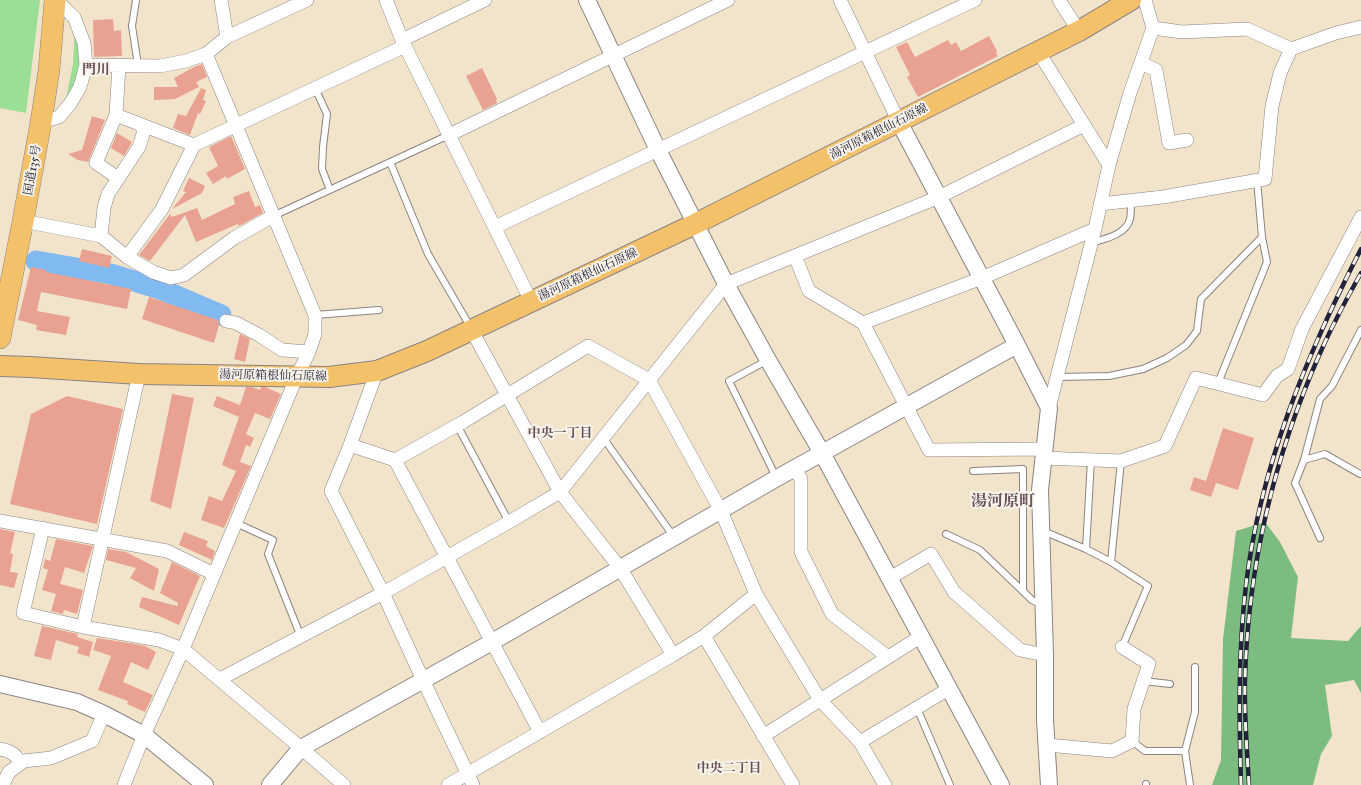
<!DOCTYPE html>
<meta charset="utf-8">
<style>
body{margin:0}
canvas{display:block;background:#f2e4cb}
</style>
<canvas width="1361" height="785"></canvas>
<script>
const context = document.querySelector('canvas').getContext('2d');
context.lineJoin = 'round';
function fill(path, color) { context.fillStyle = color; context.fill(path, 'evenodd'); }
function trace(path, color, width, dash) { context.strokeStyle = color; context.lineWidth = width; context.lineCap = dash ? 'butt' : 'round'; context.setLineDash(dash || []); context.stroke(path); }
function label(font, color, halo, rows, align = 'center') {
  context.font = font + ' "IM FELL Great Primer","Noto Serif JP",serif'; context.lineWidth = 4; context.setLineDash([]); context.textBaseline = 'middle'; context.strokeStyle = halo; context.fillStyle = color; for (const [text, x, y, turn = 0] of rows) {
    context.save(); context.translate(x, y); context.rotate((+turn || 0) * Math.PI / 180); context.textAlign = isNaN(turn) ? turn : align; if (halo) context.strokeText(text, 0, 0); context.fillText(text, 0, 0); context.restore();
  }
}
fill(new Path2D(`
 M 0,0 L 40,0 L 26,113 L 0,108 Z
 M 75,24 L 84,63 L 64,108 L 73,64 Z`), '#9bde96');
fill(new Path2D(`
 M 1265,522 L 1280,542 L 1298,577 L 1291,638 L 1348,641 L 1361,626 L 1361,693 L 1354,680 L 1325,685 L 1332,736 L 1321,754 L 1313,785 L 1212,785 L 1221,760 L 1223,639 L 1236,531 Z`), '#7cbd7f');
trace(new Path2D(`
 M 36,261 L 111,274 L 160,289 L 221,315`), '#81b9f1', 21);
fill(new Path2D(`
 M 113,19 L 114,31 L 121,30 L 122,56 L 94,57 L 93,20 Z
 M 989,36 L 997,51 L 996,53 L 998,56 L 918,97 L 907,77 L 910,75 L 896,47 L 907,42 L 915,57 L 948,40 L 951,45 L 956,42 L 961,51 Z
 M 202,64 L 207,77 L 196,82 L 199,87 L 175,99 L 154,100 L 154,87 L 178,87 L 174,78 L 194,67 Z
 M 482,68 L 497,99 L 496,100 L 497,103 L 483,110 L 466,76 Z
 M 201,88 L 206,90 L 203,100 L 206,101 L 200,114 L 198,113 L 190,135 L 173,128 L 178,114 L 186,116 Z
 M 92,116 L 105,120 L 88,162 L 78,160 L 68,154 L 82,150 Z
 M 117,133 L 132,142 L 124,156 L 111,148 Z
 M 231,136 L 245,169 L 227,179 L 226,176 L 213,184 L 206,173 L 218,166 L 209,147 Z
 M 189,178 L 205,186 L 202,193 L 172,209 L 186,192 L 183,191 Z
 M 249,191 L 255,207 L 260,205 L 263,213 L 241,225 L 239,226 L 238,224 L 196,242 L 185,215 L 150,261 L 139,255 L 170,214 L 172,217 L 197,208 L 202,220 L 235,204 L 233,197 Z
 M 82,249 L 112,256 L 109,268 L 79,261 Z
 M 31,267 L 46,270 L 46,272 L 131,289 L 127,309 L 41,292 L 37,311 L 70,317 L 66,335 L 36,330 L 37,325 L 18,320 Z
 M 149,297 L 218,320 L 219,325 L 214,343 L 142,319 Z
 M 240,334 L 250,339 L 245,362 L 234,359 Z
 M 246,387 L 252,387 L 260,390 L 261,387 L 265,387 L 281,394 L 270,419 L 255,413 L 246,434 L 254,438 L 250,447 L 246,445 L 240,462 L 251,466 L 224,528 L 201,520 L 209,496 L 222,501 L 236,471 L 222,465 L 239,417 L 213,406 L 217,396 L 240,405 Z
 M 172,394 L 194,398 L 171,509 L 150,501 Z
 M 67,396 L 123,409 L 97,524 L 10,504 L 31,414 Z
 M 1223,428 L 1254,438 L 1238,490 L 1216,483 L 1211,497 L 1190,490 L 1194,477 L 1206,481 Z
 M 0,529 L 15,532 L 10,553 L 13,554 L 10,572 L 18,573 L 14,588 L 0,585 Z
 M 184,532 L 208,541 L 206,546 L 215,551 L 212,560 L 179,545 Z
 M 56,539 L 93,546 L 84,573 L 65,567 L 60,584 L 83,590 L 77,614 L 64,610 L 63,614 L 51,611 L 56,594 L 42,590 L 48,570 L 43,568 L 45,559 L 50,561 Z
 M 108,549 L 126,552 L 159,569 L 154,591 L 130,578 L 136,568 L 106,560 Z
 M 172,562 L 200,576 L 179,625 L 139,607 L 142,597 L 177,606 L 178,603 L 160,593 Z
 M 42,626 L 78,634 L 77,637 L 93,642 L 89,657 L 77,653 L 79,647 L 56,640 L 51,660 L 34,656 Z
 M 97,638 L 135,644 L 145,646 L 156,652 L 148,670 L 131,662 L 123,682 L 153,695 L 145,712 L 127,704 L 128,701 L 98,690 L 111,656 L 93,650 Z`), '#e9a292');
const service = new Path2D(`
 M 136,0 L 132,26 L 138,65
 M 315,88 L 327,114 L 323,147 L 322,169 L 330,190
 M 390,162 L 428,254 L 471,328
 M 273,216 L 449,135
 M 1091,243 C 1104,239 1126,235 1130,219 C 1131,214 1131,207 1131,201
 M 315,315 L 379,310
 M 768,360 L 729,381 L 776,477
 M 1057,377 L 1109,376 L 1143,369 L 1167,358 L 1186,345 L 1197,331 L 1201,299 L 1262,237
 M 1218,383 L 1267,262 L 1262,237 L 1257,180
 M 457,425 L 509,522
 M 604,439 L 674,537
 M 1304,460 L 1325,454 L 1360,474 L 1361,474
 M 973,471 L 1023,469 L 1023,591
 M 236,523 L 273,540 L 268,554 L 301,637
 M 1043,531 L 1086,549 L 1111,562 L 1148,586 L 1122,647
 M 946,534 L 980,550 L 1032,600 L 1042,605
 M 1320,538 L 1295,483 L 1304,460 L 1320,399 L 1332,386 L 1361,330
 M 1086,549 L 1091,460
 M 1111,562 L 1121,461
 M 1144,681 L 1170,684
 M 917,708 L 950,785
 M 1132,741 L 1145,751 L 1185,751 L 1195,712 L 1195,667
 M 1185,751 L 1190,785
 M 1146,784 L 1146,785`);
const minor = new Path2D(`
 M 386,0 L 402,40 L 531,301
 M 840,0 L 899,122
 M 1059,0 L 1079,31
 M 1153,28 L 1182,32 L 1247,29 L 1291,49
 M 227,37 L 307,0
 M 402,40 L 485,0
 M 1038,51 L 1109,165
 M 1141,63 L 1156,70 L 1169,143 L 1187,140
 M 86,65 L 160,66 L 186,61 L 206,54 L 227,37 L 221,0
 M 116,115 L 194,145 L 405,46
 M 41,122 L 59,117 L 70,104 L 80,87 L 86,65 L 84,43 L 74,17 L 56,0
 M 449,135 L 728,0
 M 118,178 L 96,163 L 116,115 L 119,65
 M 1100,204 L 1163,197 L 1265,179 L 1272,106 L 1280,73 L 1291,49 L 1336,33 L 1361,27
 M 23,221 L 101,236 L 127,257 L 153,272 L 171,278 L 184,275 L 234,238 L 273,216
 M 495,227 L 975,0
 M 101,236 L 104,208 L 108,194 L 139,147 L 143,134 L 143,127
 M 795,256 L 809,291 L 863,323 L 929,450 L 1044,449
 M 127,257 L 162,209 L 194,145
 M 226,321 L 236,323 L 259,335 L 282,350 L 309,352
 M 863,323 L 982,278 L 1095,229
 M 471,329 L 560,492 L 620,568 L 673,655
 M 377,371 L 350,445 L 331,491 L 383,593 L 423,680 L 473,785
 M 1049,408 L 1095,229 L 1109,165 L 1130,93 L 1153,28 L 1145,0
 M 350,445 L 395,460 L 463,422 L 588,346 L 649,380 L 721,511 L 756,594 L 820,700 L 860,742 L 885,785
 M 1043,458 L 1121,461 L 1165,446 L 1196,378 L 1263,395 L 1277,376 L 1288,369 L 1302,329 L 1361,217
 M 395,460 L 540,732
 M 794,468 L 801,479 L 801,552 L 832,614 L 888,657
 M 0,521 L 167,551 L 214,574
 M 43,528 L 23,613 L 83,627 L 159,640 L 183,649 L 301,748 L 344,785
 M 890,578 L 931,554 L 954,592 L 1020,650 L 1045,655
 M 83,627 L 139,374
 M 704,636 L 756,594
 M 220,679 L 383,593 L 509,522 L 560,492 L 726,284 L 939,197 L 1084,125
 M 763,736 L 920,637
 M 860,742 L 950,688
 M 1047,745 L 1112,751 L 1132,741 L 1134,709 L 1149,664 L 1122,647
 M 0,749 C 11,751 15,754 21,763
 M 4,785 L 4,782 L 9,772 L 24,761 L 51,758 L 92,741 L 104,714
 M 124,785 L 144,735 L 183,649 L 297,376 L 309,352 L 315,334 L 315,315 L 206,54
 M 448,785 L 673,655 L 704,636 L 793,785`);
const tertiary = new Path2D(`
 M 587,0 L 658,150 L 726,284 L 768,360 L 822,453 L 1001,785
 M 899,122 L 1017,345 L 1049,408 L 1040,490 L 1045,655 L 1045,720 L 1049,785
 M 0,684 L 77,702 L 104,714 L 144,735 L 205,785
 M 270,785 L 301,748 L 492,642 L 777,478 L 1017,345`);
const primary = new Path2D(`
 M 0,366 L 30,367 L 139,374 L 329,377 L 377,371 L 427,351 L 695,224 L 1079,31 L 1131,0`);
const trunk = new Path2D(`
 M 0,338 L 23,221 L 41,122 L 49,70 L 55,0`);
trace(service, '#8a8383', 8);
trace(minor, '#8a8383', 14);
trace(tertiary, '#8a8383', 18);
trace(primary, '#8a8383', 22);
trace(trunk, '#8a8383', 22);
trace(service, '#fff', 6);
trace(minor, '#fff', 13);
trace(tertiary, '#fff', 16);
trace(primary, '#f4c16b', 20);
trace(trunk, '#f4c16b', 21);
const rail = new Path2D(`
 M 1241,785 C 1239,718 1238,652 1246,585 C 1260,467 1307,354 1361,249
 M 1249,785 C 1247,750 1244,714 1245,679 C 1248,566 1275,454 1321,351 C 1333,324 1347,298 1361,273`);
trace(rail, '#22223b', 4.5);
trace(rail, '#f7f3e8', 3, [9]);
label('12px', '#22223b', '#f7f3e8', [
 ["湯河原箱根仙石原線",879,132,-27],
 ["国道135号",33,170,-80],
 ["湯河原箱根仙石原線",588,275,-25],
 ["湯河原箱根仙石原線",273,376,1]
]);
label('bold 13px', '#684f59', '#f7f3e8', [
 ["中央一丁目",560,434],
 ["中央二丁目",729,769]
]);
label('bold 14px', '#684f59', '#f7f3e8', [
 ["門川",96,71]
]);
label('bold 16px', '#684f59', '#f7f3e8', [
 ["湯河原町",1003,502]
]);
</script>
